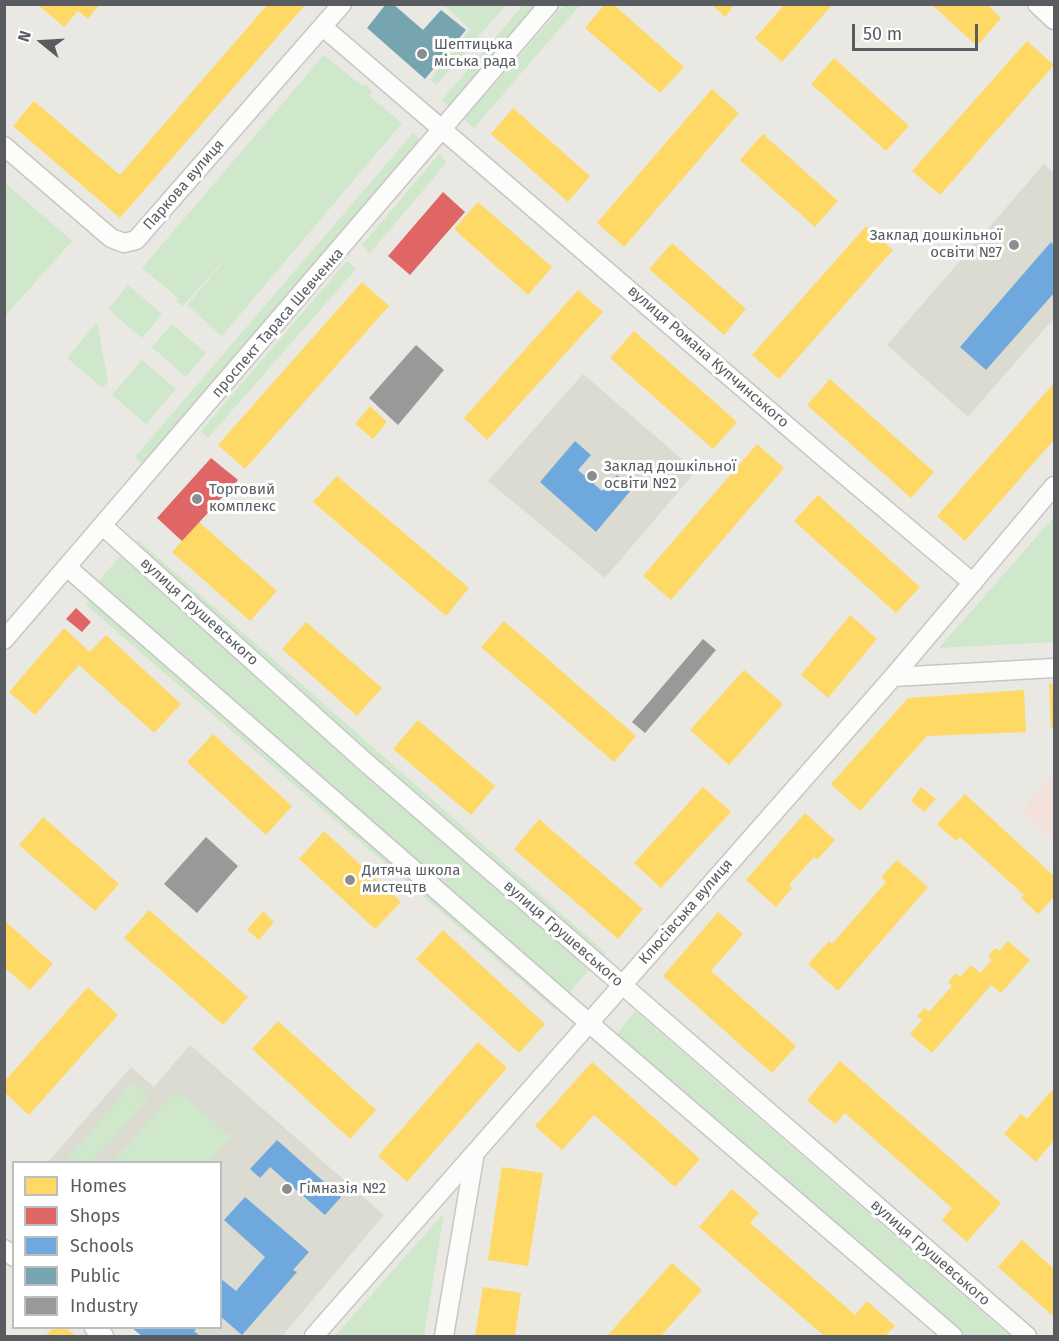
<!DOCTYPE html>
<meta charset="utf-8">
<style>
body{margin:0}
#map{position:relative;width:1059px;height:1341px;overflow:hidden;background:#eae8e2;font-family:"Fira Sans",sans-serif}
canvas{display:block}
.frame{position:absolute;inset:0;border:6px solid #585c61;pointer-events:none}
.legend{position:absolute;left:12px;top:1161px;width:210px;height:168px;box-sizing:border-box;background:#fff;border:2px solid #bcbec0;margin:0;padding:8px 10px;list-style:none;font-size:18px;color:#585c61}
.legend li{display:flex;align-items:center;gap:12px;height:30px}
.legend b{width:30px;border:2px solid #bcbec0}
.north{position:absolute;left:12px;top:12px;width:60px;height:60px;-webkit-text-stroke:4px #fff;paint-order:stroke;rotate:288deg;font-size:16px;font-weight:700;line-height:24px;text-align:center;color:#585c61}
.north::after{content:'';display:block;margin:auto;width:21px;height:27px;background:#585c61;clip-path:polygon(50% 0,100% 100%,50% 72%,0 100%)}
.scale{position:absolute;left:852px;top:24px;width:126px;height:27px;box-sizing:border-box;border:3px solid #585c61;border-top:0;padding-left:8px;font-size:18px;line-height:21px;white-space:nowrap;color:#585c61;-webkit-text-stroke:4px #fff;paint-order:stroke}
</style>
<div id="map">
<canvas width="1059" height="1341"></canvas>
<div class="frame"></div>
<ul class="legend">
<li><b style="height:16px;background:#ffd966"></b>Homes</li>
<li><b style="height:16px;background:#e06666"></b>Shops</li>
<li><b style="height:16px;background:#6fa8dc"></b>Schools</li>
<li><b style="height:16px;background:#76a5af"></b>Public</li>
<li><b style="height:16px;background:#999"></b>Industry</li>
</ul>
<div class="north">N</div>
<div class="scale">50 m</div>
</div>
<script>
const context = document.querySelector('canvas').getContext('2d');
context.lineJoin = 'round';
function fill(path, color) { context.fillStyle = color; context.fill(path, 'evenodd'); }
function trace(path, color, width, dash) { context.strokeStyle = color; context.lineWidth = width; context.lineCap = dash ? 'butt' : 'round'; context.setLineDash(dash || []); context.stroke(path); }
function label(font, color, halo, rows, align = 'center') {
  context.font = font + ' "Fira Sans",sans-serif'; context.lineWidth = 6; context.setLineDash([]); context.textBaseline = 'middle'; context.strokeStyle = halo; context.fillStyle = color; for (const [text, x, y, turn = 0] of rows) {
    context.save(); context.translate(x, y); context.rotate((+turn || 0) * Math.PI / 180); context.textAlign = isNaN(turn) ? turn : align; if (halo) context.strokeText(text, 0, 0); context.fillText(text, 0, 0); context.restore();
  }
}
fill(new Path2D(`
 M 1044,164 L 1054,173 L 1054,318 L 968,417 L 887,345 Z
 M 583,374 L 696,471 L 605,578 L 488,481 Z
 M 190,1045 L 384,1215 L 282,1336 L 142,1336 L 132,1328 L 220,1328 L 220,1162 L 48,1162 L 131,1067 L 154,1087 Z`), '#dcdbd2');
fill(new Path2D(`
 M 1054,773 L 1054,840 L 1021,812 Z`), '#f4e1dc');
fill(new Path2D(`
 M 444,5 L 506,5 L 436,85 L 430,80 L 470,29 Z
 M 523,5 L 539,5 L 452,109 L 442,100 Z
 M 564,5 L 580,5 L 474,128 L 464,119 Z
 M 324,55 L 362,86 L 365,84 L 372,92 L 369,96 L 402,123 L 222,336 L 187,305 L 240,242 L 183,306 L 176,301 L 178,298 L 142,268 Z
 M 413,133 L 422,141 L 144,466 L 135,457 Z
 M 439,154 L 447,162 L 370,253 L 362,245 Z
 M 5,183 L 72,241 L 5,316 L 4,316 Z
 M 347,261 L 356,269 L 208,438 L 201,431 Z
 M 128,285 L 162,314 L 142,338 L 108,309 Z
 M 97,322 L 108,382 L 103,388 L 67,358 Z
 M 172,324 L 206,353 L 186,377 L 152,347 Z
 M 142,360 L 176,389 L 146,424 L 112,395 Z
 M 1054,517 L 1054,642 L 939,648 Z
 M 138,540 L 606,953 L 598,960 L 130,546 Z
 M 120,556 L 590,969 L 568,994 L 98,582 Z
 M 93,595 L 562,1004 L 555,1010 L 86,605 Z
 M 635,1011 L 1010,1336 L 965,1336 L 617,1034 Z
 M 132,1083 L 149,1097 L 92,1162 L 65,1162 Z
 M 176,1091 L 232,1137 L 208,1162 L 112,1162 Z
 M 444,1213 L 424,1336 L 335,1336 Z`), '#cfe7cb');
fill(new Path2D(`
 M 37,4 L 100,4 L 88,19 L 78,11 L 64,27 Z
 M 268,4 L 306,4 L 120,218 L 13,126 L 34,101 L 120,175 Z
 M 605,4 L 613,4 L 684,67 L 660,93 L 585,28 Z
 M 711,4 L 735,4 L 725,17 Z
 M 785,4 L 833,4 L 782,62 L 755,38 Z
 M 931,4 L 987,4 L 1001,18 L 977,46 Z
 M 1027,41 L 1054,65 L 940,195 L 912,171 Z
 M 834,58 L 909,126 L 886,151 L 811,84 Z
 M 712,89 L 739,113 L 624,247 L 597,223 Z
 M 513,108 L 590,176 L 568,202 L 491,134 Z
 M 763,134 L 838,201 L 815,227 L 740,160 Z
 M 478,202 L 552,267 L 528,295 L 454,229 Z
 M 866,226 L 893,250 L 779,379 L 752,355 Z
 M 672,243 L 746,309 L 724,335 L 649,269 Z
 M 362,282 L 389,306 L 245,469 L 218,445 Z
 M 578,290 L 603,312 L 487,440 L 464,418 Z
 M 634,331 L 737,422 L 713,449 L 610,358 Z
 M 830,379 L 934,472 L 911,498 L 807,405 Z
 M 1054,383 L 1054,440 L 965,541 L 937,516 Z
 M 370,406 L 387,422 L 373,439 L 355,424 Z
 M 757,444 L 784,468 L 671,600 L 643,576 Z
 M 337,476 L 469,588 L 446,616 L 313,502 Z
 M 818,495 L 920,587 L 896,613 L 794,521 Z
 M 199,522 L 277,591 L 250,621 L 172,552 Z
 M 850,615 L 877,639 L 828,698 L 801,675 Z
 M 504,621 L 636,736 L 614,762 L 481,647 Z
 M 306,622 L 382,688 L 357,716 L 282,649 Z
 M 64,628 L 90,652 L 106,635 L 181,704 L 154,733 L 79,665 L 35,715 L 9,692 Z
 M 744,670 L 783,704 L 729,765 L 690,730 Z
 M 1049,684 L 1054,684 L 1054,728 L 1051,728 Z
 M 1024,690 L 1026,732 L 927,736 L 860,811 L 831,784 L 908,698 Z
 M 418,720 L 495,786 L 471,815 L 393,749 Z
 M 213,734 L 292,806 L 266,835 L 187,762 Z
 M 703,787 L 731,812 L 661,888 L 634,863 Z
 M 921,787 L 936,799 L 924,812 L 911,801 Z
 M 965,794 L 1054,876 L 1054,897 L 1038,914 L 1021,898 L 1024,895 L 960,837 L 956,841 L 937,824 Z
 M 805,813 L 835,840 L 817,860 L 814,857 L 789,885 L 792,888 L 776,907 L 746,880 Z
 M 43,817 L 119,884 L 95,911 L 19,845 Z
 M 539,819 L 643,909 L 618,939 L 514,849 Z
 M 324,831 L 401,902 L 375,929 L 299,859 Z
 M 897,860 L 928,887 L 838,991 L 808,964 L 829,941 L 832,944 L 886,882 L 881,877 Z
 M 149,910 L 248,997 L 223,1025 L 124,938 Z
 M 263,911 L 274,922 L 259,940 L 247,930 Z
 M 718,912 L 743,934 L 711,971 L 796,1046 L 772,1073 L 663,976 Z
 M 4,920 L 53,964 L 30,990 L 4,967 Z
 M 443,930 L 545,1024 L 519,1053 L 416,959 Z
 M 1008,941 L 1030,960 L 1001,993 L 991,985 L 932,1053 L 910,1034 L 922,1020 L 917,1016 L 925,1008 L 929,1012 L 952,986 L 948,982 L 956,973 L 960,977 L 971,965 L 980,973 L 992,960 L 988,956 L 995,948 L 999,951 Z
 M 88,987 L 118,1015 L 29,1115 L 4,1092 L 4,1082 Z
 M 278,1021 L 376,1110 L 350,1139 L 252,1049 Z
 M 478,1042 L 507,1068 L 407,1182 L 378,1156 Z
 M 840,1061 L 1001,1203 L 967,1242 L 942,1220 L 952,1208 L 845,1113 L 835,1124 L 807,1100 Z
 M 592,1062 L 700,1159 L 675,1187 L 594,1115 L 562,1150 L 535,1126 Z
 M 1054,1088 L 1054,1140 L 1036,1162 L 1004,1134 L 1021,1114 L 1027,1119 Z
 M 502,1167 L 543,1173 L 528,1266 L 488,1260 Z
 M 732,1189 L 759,1213 L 750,1223 L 855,1315 L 867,1301 L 895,1326 L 885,1336 L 824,1336 L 699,1227 Z
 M 1022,1240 L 1054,1269 L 1054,1317 L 998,1267 Z
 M 672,1263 L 702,1290 L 661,1336 L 607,1336 Z
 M 483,1287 L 521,1293 L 515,1336 L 475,1336 Z
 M 53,1328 L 66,1328 L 76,1336 L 45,1336 Z`), '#ffd966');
fill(new Path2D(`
 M 443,192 L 465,212 L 410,275 L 388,256 Z
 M 211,458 L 238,480 L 182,541 L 157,518 Z
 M 76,608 L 91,622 L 82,632 L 66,619 Z`), '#e06666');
fill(new Path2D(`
 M 1051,242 L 1054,246 L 1054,293 L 986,370 L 960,347 Z
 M 575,441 L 591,455 L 578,470 L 602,491 L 617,475 L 632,489 L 596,532 L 540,482 Z
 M 277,1140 L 341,1197 L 325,1215 L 270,1167 L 260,1178 L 250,1169 Z
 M 245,1197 L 309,1252 L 293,1270 L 297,1272 L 242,1335 L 220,1316 L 220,1278 L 236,1291 L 265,1257 L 224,1220 Z
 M 132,1328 L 197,1328 L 194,1331 L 200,1336 L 142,1336 Z`), '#6fa8dc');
fill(new Path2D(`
 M 386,4 L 393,4 L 423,30 L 441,10 L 466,30 L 425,79 L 367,28 Z`), '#76a5af');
fill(new Path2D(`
 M 416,345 L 444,370 L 398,425 L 369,398 Z
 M 703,639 L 716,650 L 645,733 L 632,722 Z
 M 206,837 L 238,866 L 197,913 L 164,884 Z`), '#999');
const minor = new Path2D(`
 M 1037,4 L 1054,20
 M 323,27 L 822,456 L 973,583
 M 4,146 L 111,238 L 124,243 L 136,240 L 342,4
 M 104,527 L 363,760 L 1027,1336
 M 68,568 L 589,1023 L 953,1336
 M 4,640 L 549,4
 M 893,677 L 1054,668
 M 4,1249 L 14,1257
 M 94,1328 L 104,1336
 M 314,1336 L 893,677 L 1054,486
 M 444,1336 L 474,1158`);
trace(minor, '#c6c6c4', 21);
trace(minor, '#fcfcfb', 18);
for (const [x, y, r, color] of [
 [422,54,6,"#8b8d8e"],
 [1014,245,6,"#8b8d8e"],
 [592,476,6,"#8b8d8e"],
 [197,499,6,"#8b8d8e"],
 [350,880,6,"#8b8d8e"],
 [287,1189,6,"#8b8d8e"]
]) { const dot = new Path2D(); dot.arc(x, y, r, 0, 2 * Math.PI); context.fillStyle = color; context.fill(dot); trace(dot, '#fff', 2); }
label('15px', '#585c61', '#fff', [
 ["Шептицька",434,45],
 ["міська рада",434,62],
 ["Заклад дошкільної",1002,236,"right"],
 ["освіти №7",1002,253,"right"],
 ["Заклад дошкільної",604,467],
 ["освіти №2",604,484],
 ["Торговий",209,490],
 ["комплекс",209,507],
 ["Дитяча школа",362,871],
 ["мистецтв",362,888],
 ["Гімназія №2",299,1189]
], 'left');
label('15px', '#585c61', '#fff', [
 ["Паркова вулиця",184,185,-49],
 ["проспект Тараса Шевченка",278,323,-49],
 ["вулиця Романа Купчинського",708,357,41],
 ["вулиця Грушевського",199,612,42],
 ["Клюсівська вулиця",686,912,-49],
 ["вулиця Грушевського",563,934,41],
 ["вулиця Грушевського",930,1253,41]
]);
</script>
